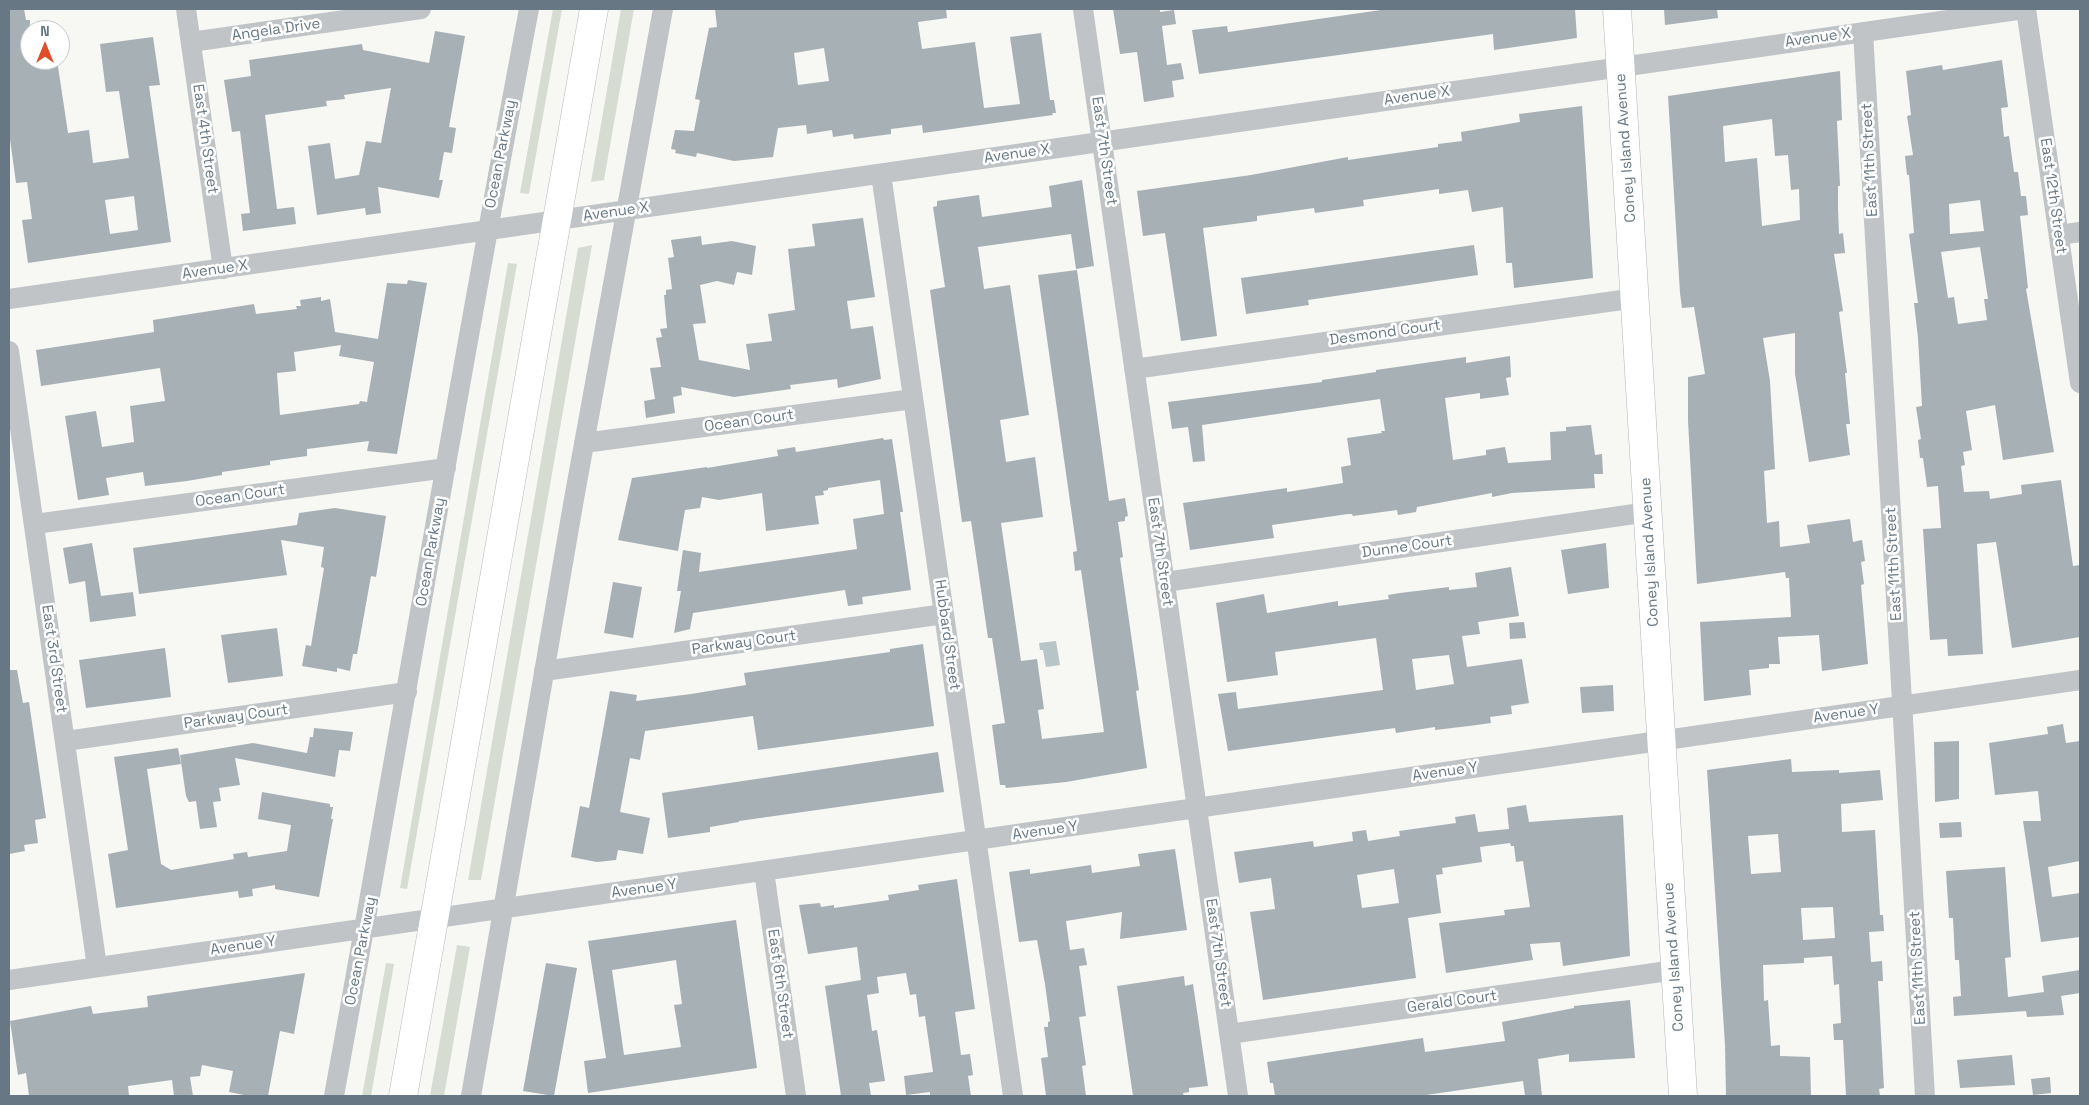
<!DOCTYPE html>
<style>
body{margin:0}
#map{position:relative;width:2089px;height:1105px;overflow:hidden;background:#f7f7f4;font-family:"Space Grotesk",sans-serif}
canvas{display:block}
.frame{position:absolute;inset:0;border:10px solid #677884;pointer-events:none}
.north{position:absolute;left:20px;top:20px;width:50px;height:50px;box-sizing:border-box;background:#fff;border:1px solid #c2c9ce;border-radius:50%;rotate:0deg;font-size:14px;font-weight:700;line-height:20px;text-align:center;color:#677884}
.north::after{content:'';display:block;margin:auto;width:18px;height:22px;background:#df4e2c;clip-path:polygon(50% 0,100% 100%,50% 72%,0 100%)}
</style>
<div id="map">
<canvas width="2089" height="1105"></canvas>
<div class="frame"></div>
<div class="north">N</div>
</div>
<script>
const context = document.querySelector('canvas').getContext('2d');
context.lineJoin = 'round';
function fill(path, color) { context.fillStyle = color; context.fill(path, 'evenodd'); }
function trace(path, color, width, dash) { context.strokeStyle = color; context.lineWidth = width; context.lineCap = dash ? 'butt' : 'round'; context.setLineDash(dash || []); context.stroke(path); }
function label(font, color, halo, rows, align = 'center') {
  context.font = font + ' "Space Grotesk",sans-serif'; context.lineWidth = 5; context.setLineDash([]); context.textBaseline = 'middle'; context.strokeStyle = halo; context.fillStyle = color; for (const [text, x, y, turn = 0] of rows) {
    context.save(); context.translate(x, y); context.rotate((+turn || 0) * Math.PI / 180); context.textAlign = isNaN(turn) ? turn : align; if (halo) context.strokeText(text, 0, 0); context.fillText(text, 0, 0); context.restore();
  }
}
fill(new Path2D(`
 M 553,9 L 562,9 L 529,194 L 520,193 Z
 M 621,9 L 634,9 L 604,180 L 591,182 Z
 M 592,245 L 481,880 L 468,880 L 578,248 Z
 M 508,263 L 517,264 L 407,889 L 400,888 Z
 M 457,945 L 470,947 L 444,1096 L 430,1096 Z
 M 386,963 L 394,964 L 371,1096 L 362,1096 Z`), '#d7dcd3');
fill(new Path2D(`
 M 1056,641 L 1060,665 L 1046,667 L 1043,650 L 1040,650 L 1039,643 Z`), '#b7c4c8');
fill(new Path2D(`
 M 9,9 L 24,9 L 26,20 L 30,20 L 30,60 L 57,60 L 68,133 L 89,130 L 93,163 L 129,158 L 119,91 L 106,92 L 100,44 L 153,37 L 160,85 L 149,86 L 171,242 L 28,263 L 22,220 L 32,219 L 27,182 L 16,183 L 9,132 ZM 134,196 L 138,230 L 110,234 L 105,200 Z
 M 715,9 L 946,9 L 947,18 L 918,22 L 922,49 L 975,42 L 984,108 L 1020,104 L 1010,37 L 1041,33 L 1050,100 L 1054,100 L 1056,113 L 1052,113 L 1053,115 L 923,133 L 922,125 L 891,129 L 891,134 L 854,139 L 853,134 L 833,137 L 832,130 L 807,134 L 806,125 L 778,128 L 773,157 L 734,161 L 697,153 L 696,157 L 675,153 L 676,150 L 671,149 L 675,130 L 694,131 L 700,100 L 695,99 L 709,28 L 717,27 ZM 824,48 L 829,81 L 798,85 L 794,53 Z
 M 1113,9 L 1160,9 L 1160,12 L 1174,10 L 1176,24 L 1162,26 L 1167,65 L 1181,63 L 1184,79 L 1172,81 L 1174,97 L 1144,102 L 1137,52 L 1120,54 Z
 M 1388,9 L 1575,9 L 1577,38 L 1494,50 L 1493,34 L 1199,74 L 1192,30 L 1227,26 L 1228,32 Z
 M 1664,9 L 1717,9 L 1718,18 L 1665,25 Z
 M 435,31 L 465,36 L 449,127 L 456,128 L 452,153 L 444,152 L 439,180 L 443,180 L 439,198 L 378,187 L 381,213 L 366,215 L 365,208 L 317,215 L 308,146 L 330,143 L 335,179 L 359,175 L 366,141 L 381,143 L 391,88 L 344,95 L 345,99 L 326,101 L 327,106 L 265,115 L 277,209 L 294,207 L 296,224 L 243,231 L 241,214 L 250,213 L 248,197 L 240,131 L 232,132 L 224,80 L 251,76 L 249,60 L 362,44 L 363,50 L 429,63 Z
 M 2002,60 L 2008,107 L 2001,108 L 2004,137 L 2009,136 L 2014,172 L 2018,172 L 2021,196 L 2026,196 L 2028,215 L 2020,216 L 2028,288 L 2026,289 L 2054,452 L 2003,460 L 1995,405 L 1966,411 L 1972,450 L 1963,452 L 1965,465 L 1961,466 L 1964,492 L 1989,491 L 1990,499 L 2022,494 L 2021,485 L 2061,480 L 2073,566 L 2080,565 L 2080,637 L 2012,648 L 1996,542 L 1977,544 L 1983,654 L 1948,656 L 1947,639 L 1930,640 L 1923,529 L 1941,528 L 1938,486 L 1927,487 L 1923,458 L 1920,458 L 1918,440 L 1921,439 L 1916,407 L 1922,406 L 1918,338 L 1914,303 L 1918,303 L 1909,234 L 1914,233 L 1909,175 L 1907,175 L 1905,156 L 1913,155 L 1907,116 L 1911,115 L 1906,71 L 1942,65 L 1943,70 ZM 1980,200 L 1984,231 L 1950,234 L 1949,204 ZM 1980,247 L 1988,299 L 1984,299 L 1987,320 L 1958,324 L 1954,297 L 1948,298 L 1941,252 Z
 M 1840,71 L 1842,120 L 1837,121 L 1840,186 L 1838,186 L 1838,209 L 1839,234 L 1843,233 L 1845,253 L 1834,254 L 1843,311 L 1839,312 L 1847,373 L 1845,373 L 1850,424 L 1846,424 L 1850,455 L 1809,462 L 1795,374 L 1795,333 L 1763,338 L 1770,381 L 1775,469 L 1764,471 L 1767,523 L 1779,521 L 1780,547 L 1810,543 L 1807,525 L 1850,519 L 1853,542 L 1862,540 L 1865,561 L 1861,562 L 1864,584 L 1861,585 L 1868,664 L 1822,671 L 1819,635 L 1778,637 L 1780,664 L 1769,664 L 1769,668 L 1749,670 L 1751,695 L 1704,701 L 1700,622 L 1791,617 L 1789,578 L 1786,578 L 1785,572 L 1697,584 L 1688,421 L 1688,377 L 1705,374 L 1694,307 L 1682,308 L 1680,293 L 1668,96 ZM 1772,119 L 1775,156 L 1788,155 L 1791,190 L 1799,189 L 1800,220 L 1762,226 L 1757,158 L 1725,162 L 1723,126 Z
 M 1582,106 L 1593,278 L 1514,288 L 1512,263 L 1506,263 L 1503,207 L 1472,212 L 1468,190 L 1439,194 L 1439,189 L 1363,200 L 1364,206 L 1315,213 L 1314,208 L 1257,216 L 1257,221 L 1203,228 L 1217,336 L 1181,341 L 1165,233 L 1143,236 L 1137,191 L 1251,175 L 1348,157 L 1348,160 L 1438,147 L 1438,144 L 1462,141 L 1461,132 L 1520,122 L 1519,114 Z
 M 1082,180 L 1094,266 L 1076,269 L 1071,234 L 978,247 L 984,289 L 1010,285 L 1029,415 L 1000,420 L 1006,462 L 1035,457 L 1043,517 L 1001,523 L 1021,661 L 1037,659 L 1044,709 L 1038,710 L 1042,739 L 1104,732 L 1081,570 L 1075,571 L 1073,552 L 1077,551 L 1038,275 L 1077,270 L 1109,501 L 1125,498 L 1128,516 L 1125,517 L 1125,521 L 1118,522 L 1123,557 L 1120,558 L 1139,690 L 1136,691 L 1147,768 L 1066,782 L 1006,788 L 1005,785 L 1000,785 L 992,725 L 1005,723 L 992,638 L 988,638 L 971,521 L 962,522 L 930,290 L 945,287 L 933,207 L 937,206 L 937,201 L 979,195 L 982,217 L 1052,207 L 1049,186 Z
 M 863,218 L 875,297 L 847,301 L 851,329 L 873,326 L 881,379 L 838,388 L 837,379 L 790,385 L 791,389 L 734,397 L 681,387 L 682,395 L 673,397 L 675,413 L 646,418 L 644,401 L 655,399 L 650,368 L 661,367 L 656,338 L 662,337 L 660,329 L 667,328 L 664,295 L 666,295 L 666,290 L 672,289 L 668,258 L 674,257 L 671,240 L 701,236 L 702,245 L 732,241 L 756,246 L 752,275 L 737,272 L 734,285 L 717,281 L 700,285 L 706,323 L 693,324 L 699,360 L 750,370 L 746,344 L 772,341 L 768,314 L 795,310 L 788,249 L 815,246 L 812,224 Z
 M 1474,245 L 1478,275 L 1308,300 L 1309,305 L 1246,314 L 1241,278 Z
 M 408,280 L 427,283 L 397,454 L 367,451 L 369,441 L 307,449 L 307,456 L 270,461 L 270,465 L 222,472 L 222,475 L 187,481 L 145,486 L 143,472 L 106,478 L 109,495 L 78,500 L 65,416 L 96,411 L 102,447 L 134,442 L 130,406 L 165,401 L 160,368 L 41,386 L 36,350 L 154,332 L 153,320 L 254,304 L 256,314 L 297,309 L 296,306 L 301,306 L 300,300 L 321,297 L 321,301 L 330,299 L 335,332 L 378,339 L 387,283 L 407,284 ZM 341,345 L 339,356 L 374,362 L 367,402 L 360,401 L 359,404 L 280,415 L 277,373 L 296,371 L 294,352 Z
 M 1510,356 L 1511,377 L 1506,378 L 1509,395 L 1480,399 L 1480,393 L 1445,398 L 1453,460 L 1486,455 L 1486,450 L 1505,447 L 1508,463 L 1551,460 L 1550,432 L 1566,431 L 1566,427 L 1591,425 L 1595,455 L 1602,454 L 1603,474 L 1594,474 L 1595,488 L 1512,493 L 1492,497 L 1492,493 L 1417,507 L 1416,512 L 1398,515 L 1397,510 L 1353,516 L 1352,514 L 1348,514 L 1272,525 L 1274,538 L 1190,550 L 1183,503 L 1287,488 L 1287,492 L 1343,483 L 1341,467 L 1351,465 L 1347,438 L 1382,433 L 1381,431 L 1385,431 L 1380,399 L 1202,425 L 1205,461 L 1193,462 L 1188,427 L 1172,429 L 1168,402 L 1322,382 L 1322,380 L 1376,372 L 1376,370 L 1466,357 L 1466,363 Z
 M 883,438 L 884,440 L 892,439 L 903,512 L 900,512 L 911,590 L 862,597 L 863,604 L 848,606 L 845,590 L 693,613 L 690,629 L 674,633 L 681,591 L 677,591 L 683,550 L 701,553 L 699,572 L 857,549 L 853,519 L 884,514 L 880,480 L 828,488 L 828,490 L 823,491 L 824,495 L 815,496 L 819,524 L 766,531 L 762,493 L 719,500 L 702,497 L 700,508 L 685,510 L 678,551 L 618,540 L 632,478 L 707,467 L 707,468 L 778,456 L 777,450 L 795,447 L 796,452 Z
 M 335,508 L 386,516 L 376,577 L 371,576 L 357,654 L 353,654 L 350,671 L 337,668 L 337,672 L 302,666 L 306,645 L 311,646 L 324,568 L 321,567 L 324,547 L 281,540 L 287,575 L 139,594 L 133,548 L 297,525 L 299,513 Z
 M 92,543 L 101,596 L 133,592 L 136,616 L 90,622 L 85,581 L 69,584 L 63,548 Z
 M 1606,543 L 1609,588 L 1568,594 L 1561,550 Z
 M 1511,567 L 1519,616 L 1478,622 L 1480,634 L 1462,636 L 1467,667 L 1522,659 L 1529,703 L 1511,706 L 1512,714 L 1490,717 L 1491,723 L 1469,726 L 1435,730 L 1435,727 L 1396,733 L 1395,728 L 1228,751 L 1218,694 L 1236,692 L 1238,709 L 1383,690 L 1376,638 L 1275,652 L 1278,675 L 1227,682 L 1216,603 L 1264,594 L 1267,613 L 1338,601 L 1338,606 L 1389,599 L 1388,595 L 1400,593 L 1449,587 L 1449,590 L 1477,587 L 1475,573 ZM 1449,655 L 1454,684 L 1416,690 L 1412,659 Z
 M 613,582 L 642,587 L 633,638 L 604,633 Z
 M 1524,622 L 1526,638 L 1510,639 L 1509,623 Z
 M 277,628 L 283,676 L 228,683 L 221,635 Z
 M 923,644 L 934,726 L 758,750 L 753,716 L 645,731 L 640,760 L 630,758 L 620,812 L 650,818 L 643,854 L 618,850 L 616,860 L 597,862 L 571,857 L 580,806 L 589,808 L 610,691 L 637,695 L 636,701 L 691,694 L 746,685 L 744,673 L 890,652 L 890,649 Z
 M 165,648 L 171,697 L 86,708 L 79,660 Z
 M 9,670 L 17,670 L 23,703 L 29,702 L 46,818 L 35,820 L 38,843 L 24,845 L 25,851 L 9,854 Z
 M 1613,685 L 1614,711 L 1582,713 L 1580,687 Z
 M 2063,724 L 2066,743 L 2080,741 L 2080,861 L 2048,867 L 2052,897 L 2080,893 L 2080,937 L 2041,942 L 2023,821 L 2041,821 L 2038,791 L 1995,795 L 1989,743 L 2048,734 L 2047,727 Z
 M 314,728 L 353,732 L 350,751 L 339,750 L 335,777 L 235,758 L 240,785 L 219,788 L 221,801 L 213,802 L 217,827 L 200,829 L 196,801 L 189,802 L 186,796 L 180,755 L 253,743 L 307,753 L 310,737 L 313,737 Z
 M 1959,741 L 1959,799 L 1935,802 L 1934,742 Z
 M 178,748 L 181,764 L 147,769 L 161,864 L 171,870 L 234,859 L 233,854 L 247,852 L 248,857 L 287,851 L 291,825 L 258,819 L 262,792 L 330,804 L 330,807 L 333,807 L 331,819 L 333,819 L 319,897 L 275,889 L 275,885 L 252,889 L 253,896 L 239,898 L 238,891 L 116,908 L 108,854 L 128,850 L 114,757 Z
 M 938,752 L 944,792 L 739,821 L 739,822 L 710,827 L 710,832 L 668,838 L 662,793 Z
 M 1791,759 L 1792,772 L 1839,770 L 1839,773 L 1880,770 L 1883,800 L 1841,804 L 1842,832 L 1875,830 L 1880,915 L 1883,915 L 1884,931 L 1869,932 L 1871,962 L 1882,961 L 1883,981 L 1878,981 L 1884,1088 L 1879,1089 L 1880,1096 L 1846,1096 L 1843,1040 L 1834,1040 L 1833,1024 L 1841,1023 L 1839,984 L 1834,985 L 1832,956 L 1804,958 L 1804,963 L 1763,965 L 1764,1001 L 1768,1000 L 1771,1046 L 1780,1045 L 1780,1056 L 1810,1057 L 1811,1096 L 1726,1096 L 1725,1045 L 1707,770 ZM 1778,834 L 1781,872 L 1751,874 L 1748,836 ZM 1833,907 L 1835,938 L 1803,940 L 1801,908 Z
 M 1526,805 L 1529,822 L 1623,815 L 1630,956 L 1563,966 L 1560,942 L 1530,944 L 1533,960 L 1446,973 L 1439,923 L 1505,915 L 1504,910 L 1530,907 L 1523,861 L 1516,862 L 1514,846 L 1511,846 L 1510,843 L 1480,847 L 1482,862 L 1442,868 L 1443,874 L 1436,875 L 1441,913 L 1408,918 L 1416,978 L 1263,1000 L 1250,912 L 1275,909 L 1271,878 L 1239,883 L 1234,852 L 1313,841 L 1314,847 L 1353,841 L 1352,832 L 1366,830 L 1368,841 L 1400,836 L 1399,831 L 1456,823 L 1455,817 L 1475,814 L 1478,832 L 1509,829 L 1507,808 ZM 1394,869 L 1399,903 L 1362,908 L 1357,875 Z
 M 1961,822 L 1962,837 L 1940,838 L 1939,823 Z
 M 1175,849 L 1187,930 L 1120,939 L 1122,912 L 1066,921 L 1070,950 L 1084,948 L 1087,965 L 1079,966 L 1086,1016 L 1079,1017 L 1086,1065 L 1082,1066 L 1086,1096 L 1046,1096 L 1041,1058 L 1048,1057 L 1044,1027 L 1048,1027 L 1048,1022 L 1050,1021 L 1045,984 L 1037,940 L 1019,942 L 1009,872 L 1030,869 L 1030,874 L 1091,865 L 1092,873 L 1140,866 L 1138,854 Z
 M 2005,867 L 2011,957 L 2005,958 L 2008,997 L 2044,992 L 2042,976 L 2080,970 L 2080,993 L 2061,996 L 2064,1015 L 2027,1017 L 2026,1011 L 1954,1016 L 1953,997 L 1961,996 L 1959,960 L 1955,960 L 1953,918 L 1949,918 L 1946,871 Z
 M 957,879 L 975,1009 L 955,1012 L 961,1055 L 970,1054 L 973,1075 L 968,1076 L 971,1096 L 930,1096 L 930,1092 L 906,1095 L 904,1076 L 933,1072 L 925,1016 L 919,1017 L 916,994 L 910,995 L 906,973 L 877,977 L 879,993 L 867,995 L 872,1031 L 877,1030 L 885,1081 L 869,1083 L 871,1096 L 841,1096 L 825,986 L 861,980 L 857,947 L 808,954 L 799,905 L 820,903 L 821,907 L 834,905 L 834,908 L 889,900 L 888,895 L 919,890 L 918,885 Z
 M 736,920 L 757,1068 L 588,1093 L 584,1061 L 606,1058 L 588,941 ZM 676,960 L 682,1004 L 674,1005 L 681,1047 L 624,1055 L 612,970 Z
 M 546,963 L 577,968 L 554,1096 L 523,1091 Z
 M 305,973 L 294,1034 L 280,1031 L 268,1096 L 249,1096 L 229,1092 L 233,1071 L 202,1065 L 200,1076 L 190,1077 L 193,1096 L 174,1096 L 172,1080 L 128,1086 L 129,1096 L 29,1096 L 26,1073 L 18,1075 L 10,1021 L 91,1006 L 93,1014 L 148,1007 L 147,996 Z
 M 1184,976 L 1185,986 L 1193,984 L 1208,1086 L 1189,1088 L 1189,1092 L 1183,1093 L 1184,1096 L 1133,1096 L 1117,986 Z
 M 1630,1000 L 1635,1058 L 1569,1062 L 1569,1054 L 1538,1059 L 1542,1096 L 1525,1096 L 1523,1081 L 1419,1096 L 1275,1096 L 1273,1083 L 1270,1083 L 1267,1062 L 1423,1038 L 1425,1052 L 1505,1041 L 1502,1022 L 1574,1008 L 1574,1006 Z
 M 2012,1055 L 2015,1085 L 1960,1088 L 1957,1060 Z
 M 2050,1077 L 2051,1093 L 2033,1095 L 2031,1079 Z`), '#a7b0b5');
const secondary = new Path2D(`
 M 1617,9 L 1683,1096`);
const primary = new Path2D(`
 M 403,1096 L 594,9`);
trace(secondary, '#b2b8bc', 29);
trace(primary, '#b3b8bb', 29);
trace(new Path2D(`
 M 186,9 L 223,269
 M 1083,9 L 1238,1096
 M 2026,9 L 2080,383
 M 1863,32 L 1925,1096
 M 191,42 L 421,9
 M 881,174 L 1013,1096
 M 2059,235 L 2080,232
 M 9,299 L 2024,9
 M 9,351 L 97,967
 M 1134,369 L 1636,298
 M 584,443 L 913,399
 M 35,524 L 446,468
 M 1165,582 L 1648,512
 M 544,671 L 944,614
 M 66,741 L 407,692
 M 764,871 L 796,1096
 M 9,980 L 2080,680
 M 1229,1034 L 1675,970
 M 334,1096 C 400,734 460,371 529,9
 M 471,1096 L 574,499 L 663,9`), '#c0c4c7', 20);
trace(secondary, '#fff', 28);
trace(primary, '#fff', 28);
label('15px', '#677884', '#fff', [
 ["Angela Drive",276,30,-8],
 ["Avenue X",1818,38,-8],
 ["Avenue X",1417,96,-8],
 ["East 4th Street",205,139,82],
 ["Coney Island Avenue",1626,148,-94],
 ["East 7th Street",1104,151,82],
 ["Ocean Parkway",501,154,-79],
 ["Avenue X",1017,154,-8],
 ["East 11th Street",1870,160,-93],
 ["East 12th Street",2053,196,82],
 ["Avenue X",616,212,-8],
 ["Avenue X",215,270,-8],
 ["Desmond Court",1385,333,-8],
 ["Ocean Court",749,421,-8],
 ["Ocean Court",240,496,-8],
 ["Dunne Court",1407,547,-8],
 ["Ocean Parkway",431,552,-80],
 ["East 7th Street",1160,552,82],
 ["Coney Island Avenue",1650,552,-93],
 ["East 11th Street",1894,564,-93],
 ["Hubbard Street",947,635,82],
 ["Parkway Court",744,643,-8],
 ["East 3rd Street",54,659,82],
 ["Avenue Y",1846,714,-8],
 ["Parkway Court",236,717,-8],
 ["Avenue Y",1445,772,-8],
 ["Avenue Y",1045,831,-8],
 ["Avenue Y",644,889,-8],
 ["Avenue Y",243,946,-8],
 ["Ocean Parkway",361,951,-79],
 ["East 7th Street",1218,953,82],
 ["Coney Island Avenue",1674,957,-94],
 ["East 11th Street",1918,968,-93],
 ["East 6th Street",780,984,82],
 ["Gerald Court",1452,1002,-8]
]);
</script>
